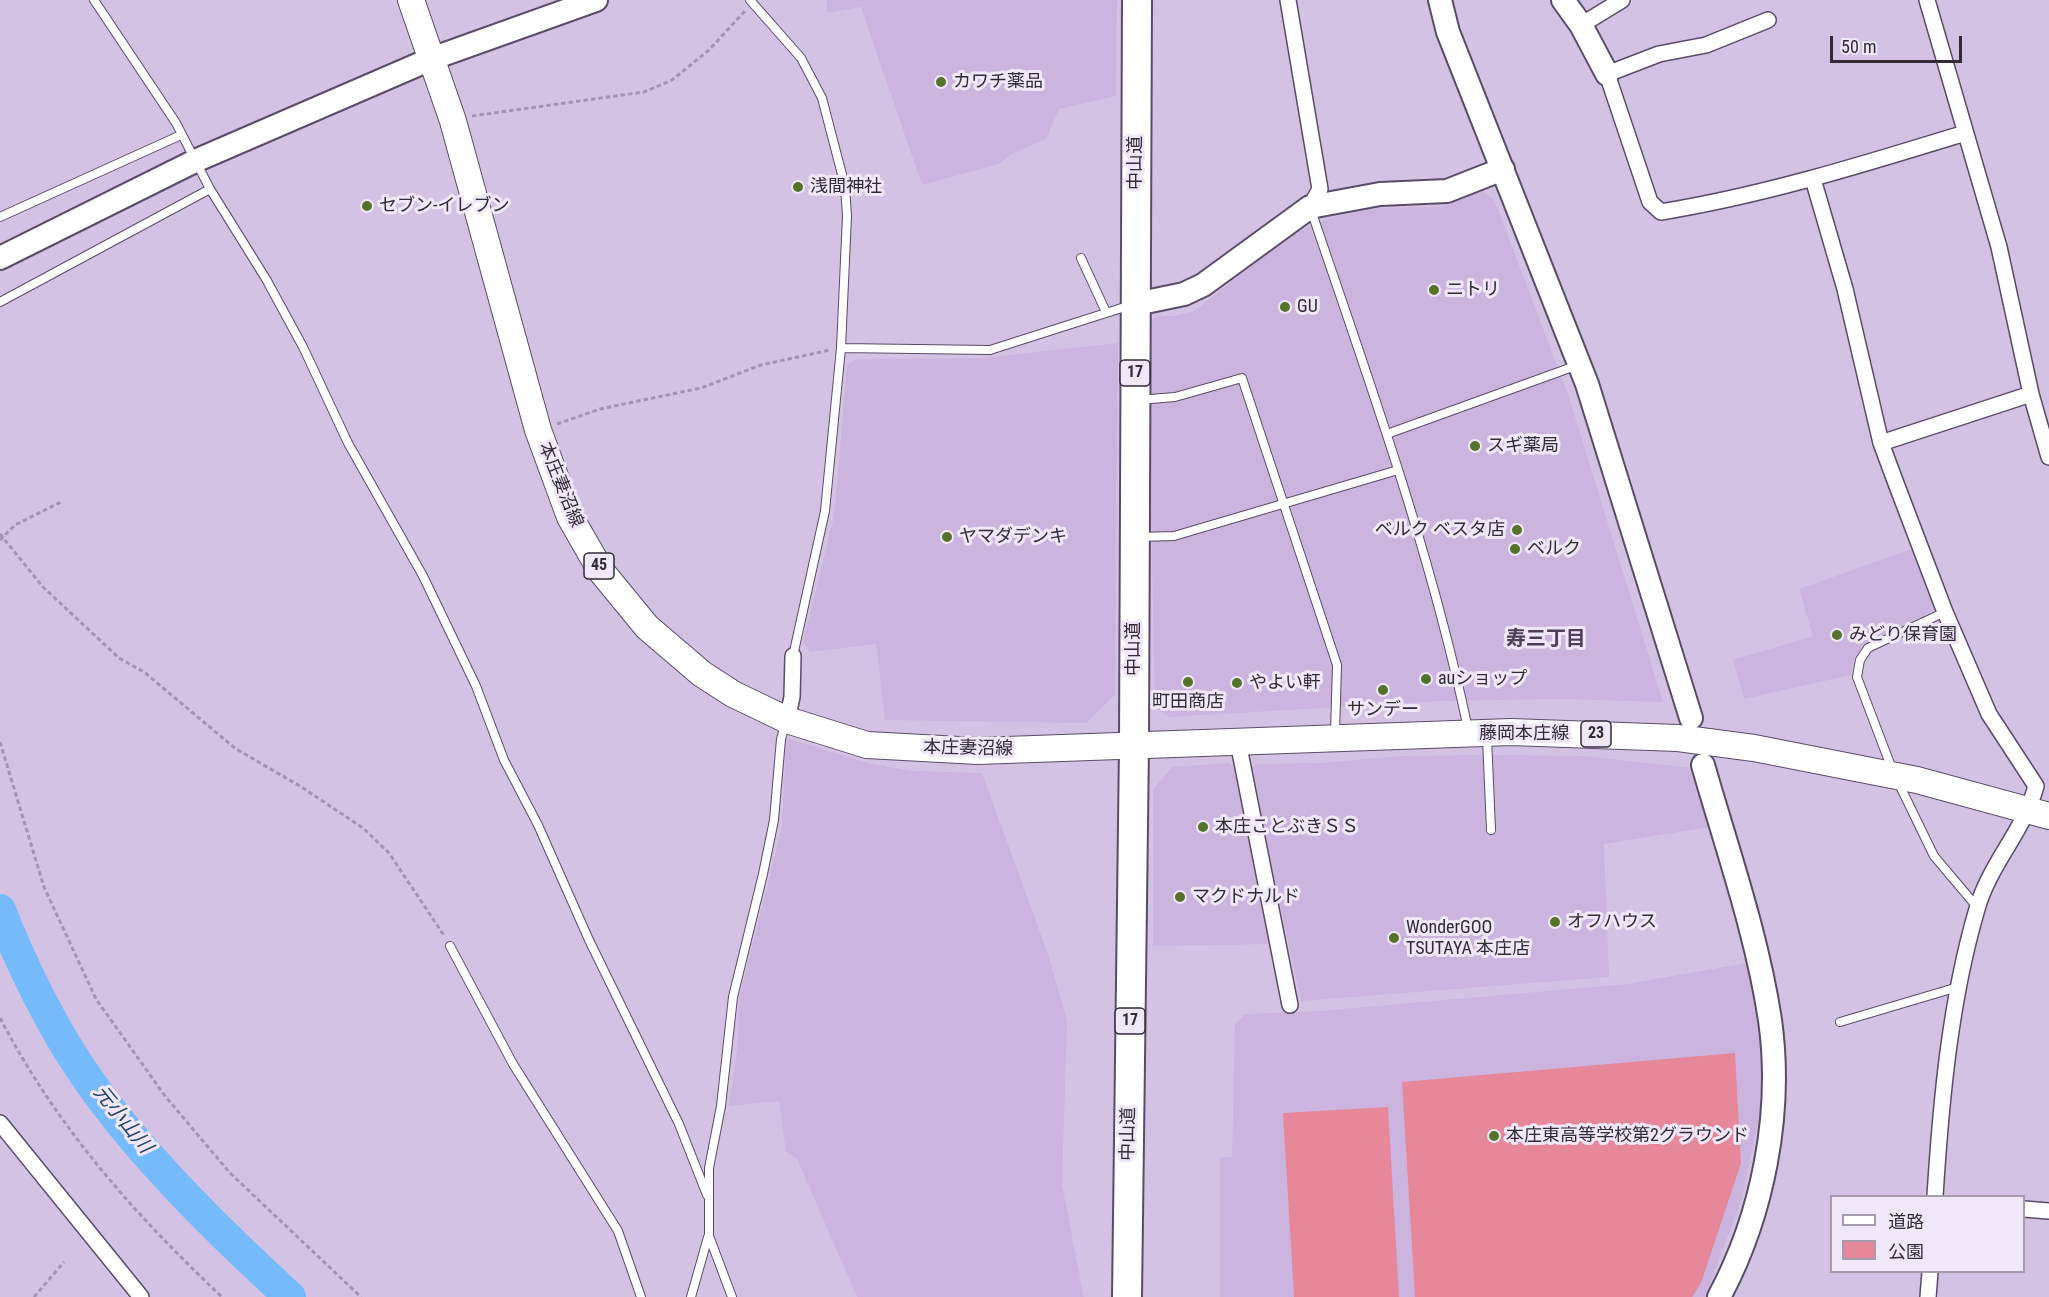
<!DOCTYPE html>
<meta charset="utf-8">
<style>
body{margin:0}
#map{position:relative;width:2049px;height:1297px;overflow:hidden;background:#d4c2e5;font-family:"Roboto Condensed","Noto Sans JP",sans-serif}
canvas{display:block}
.legend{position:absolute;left:1830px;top:1195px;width:195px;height:78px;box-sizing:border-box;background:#f0e7f9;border:2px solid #a49bab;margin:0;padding:8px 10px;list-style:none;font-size:18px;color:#312a37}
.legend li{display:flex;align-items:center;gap:12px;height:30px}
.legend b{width:30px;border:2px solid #a49bab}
.scale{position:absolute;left:1830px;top:36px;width:132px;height:27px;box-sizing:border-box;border:3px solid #312a37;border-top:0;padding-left:8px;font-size:18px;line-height:21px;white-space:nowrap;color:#312a37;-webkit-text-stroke:4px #f0e7f9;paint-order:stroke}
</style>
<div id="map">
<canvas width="2049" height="1297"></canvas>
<ul class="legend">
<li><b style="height:8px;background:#fff"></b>道路</li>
<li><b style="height:16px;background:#e7879a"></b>公園</li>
</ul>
<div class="scale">50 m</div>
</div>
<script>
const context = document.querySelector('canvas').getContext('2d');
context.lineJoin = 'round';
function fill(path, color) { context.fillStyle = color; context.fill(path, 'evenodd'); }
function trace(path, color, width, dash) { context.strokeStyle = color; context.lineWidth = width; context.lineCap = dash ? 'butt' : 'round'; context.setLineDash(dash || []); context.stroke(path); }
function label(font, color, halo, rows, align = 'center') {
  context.font = font + ' "Roboto Condensed","Noto Sans JP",sans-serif'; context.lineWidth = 6; context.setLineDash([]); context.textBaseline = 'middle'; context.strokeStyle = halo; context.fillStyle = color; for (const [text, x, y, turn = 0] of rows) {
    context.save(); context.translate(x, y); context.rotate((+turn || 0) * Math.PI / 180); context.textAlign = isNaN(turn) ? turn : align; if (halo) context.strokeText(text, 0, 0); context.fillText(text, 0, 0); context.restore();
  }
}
fill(new Path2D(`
 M 827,0 L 1117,0 L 1116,96 L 1059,109 L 1046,139 L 1011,154 L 999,164 L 922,185 L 861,7 L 827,13 Z
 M 1482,191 L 1494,199 L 1568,394 L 1663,702 L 1563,699 L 1442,701 L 1169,717 L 1155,707 L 1147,324 L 1157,316 L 1174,316 L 1194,311 L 1271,251 L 1303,229 L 1330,218 L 1380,208 L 1442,207 Z
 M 1118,343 L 1115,695 L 1086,723 L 885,720 L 876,644 L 810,652 L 803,642 L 834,516 L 847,366 L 856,359 L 982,358 Z
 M 1912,549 L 1936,605 L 1931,612 L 1865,644 L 1854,658 L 1851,675 L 1744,699 L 1733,660 L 1813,636 L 1799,589 Z
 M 786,738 L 868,763 L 912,771 L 982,773 L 1048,954 L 1067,1021 L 1062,1185 L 1084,1297 L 857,1297 L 797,1159 L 786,1152 L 779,1101 L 729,1106 L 738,1041 L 739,999 L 782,828 Z
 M 1496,755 L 1583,756 L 1692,768 L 1710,827 L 1604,844 L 1609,977 L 1301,1001 L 1250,768 L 1257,764 L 1321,763 L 1400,756 Z
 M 1229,763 L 1238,771 L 1273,944 L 1153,946 L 1153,789 L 1172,767 Z
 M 1747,963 L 1761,1042 L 1760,1115 L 1741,1202 L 1705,1297 L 1220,1297 L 1220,1158 L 1232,1157 L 1235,1024 L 1245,1014 L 1320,1011 L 1627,984 Z`), '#cbb5df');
fill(new Path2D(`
 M 1735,1053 L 1741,1163 L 1701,1283 L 1692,1297 L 1415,1297 L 1402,1082 Z
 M 1388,1107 L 1399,1297 L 1294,1297 L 1283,1113 Z`), '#e7879a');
trace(new Path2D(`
 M 0,910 C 20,962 52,1027 83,1072 C 136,1151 219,1232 290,1297`), '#75bafb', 32);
const lane = new Path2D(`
 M 94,0 L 176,123 L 210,189 L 266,279 L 303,347 L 348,443 L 423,576 L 476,686 L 504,760 L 538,825 L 589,940 L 679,1124 L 707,1195
 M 750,0 L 801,58 L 822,98 L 845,186 L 847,216 L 841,348 L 825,511 L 793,656
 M 1311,210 C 1369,381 1431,552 1468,729
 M 0,217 L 181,135
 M 1081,258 L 1106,312
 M 0,302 L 210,189
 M 841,348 L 990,350 L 1131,305
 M 1139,400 L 1175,397 L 1242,378 L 1337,665 L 1335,733
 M 1387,434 L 1578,365
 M 1139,537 L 1174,536 L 1398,470
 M 1487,738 L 1491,830
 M 1892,769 L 1857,677 L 1860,660 L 1868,648 L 1945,612
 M 1898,782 L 1934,856 L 1977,907
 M 450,946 L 513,1064 L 618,1231 L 641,1297
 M 1840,1022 L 1958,987
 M 691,1297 L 708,1237
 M 732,1297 L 709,1236 L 709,1168 L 721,1106 L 733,997 L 763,874 L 774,820 L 781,739 L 785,725`);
const street = new Path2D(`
 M 1288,0 L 1320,189 L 1310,207
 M 1927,0 L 1999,247 L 2031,394 L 2049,457
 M 1768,20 L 1706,45 L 1659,54 L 1607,74 L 1650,202 L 1661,212 C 1765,195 1864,164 1965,133
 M 1581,25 L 1622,0
 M 1813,179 L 1845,289 L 1881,443 L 1897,486 L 1945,612 L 1989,714 L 2036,786 C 2024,831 1989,865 1977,909 C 1950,1001 1941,1101 1935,1196
 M 1881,443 L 2031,394
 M 787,720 L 792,697 L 793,656
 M 1238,742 L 1290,1005
 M 0,1123 L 141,1297
 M 2024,1209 L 2049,1211
 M 1928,1297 L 1930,1272`);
const secondary = new Path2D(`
 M 1440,0 L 1448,32 L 1587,384 L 1691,718
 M 1563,0 L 1581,25 L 1607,74
 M 0,258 L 195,161 L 431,59 L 596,0
 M 1136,304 L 1184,294 L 1203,285 L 1310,207 L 1380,194 L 1447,191 L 1503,169
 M 1703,765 C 1727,849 1757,934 1770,1020 C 1783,1113 1763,1215 1719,1297`);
const primary = new Path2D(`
 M 411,0 L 453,121 L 538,430 L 570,517 L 601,571 L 647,627 L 702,674 L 733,694 L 787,720 L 867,745 L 978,751 L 1511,732 L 1678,738 L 1754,748 L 1917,780 L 2049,816`);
const highway = new Path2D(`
 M 1127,1297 L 1134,745 L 1137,0`);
trace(lane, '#5a4b69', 10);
trace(street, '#5a4b69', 18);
trace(secondary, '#5a4b69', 26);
trace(primary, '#5a4b69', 28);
trace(highway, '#5a4b69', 32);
trace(new Path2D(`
 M 472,116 L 644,92 L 672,80 L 709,50 L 745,11
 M 557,424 L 600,409 L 701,388 L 761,365 L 830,350
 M 0,534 L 43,587 L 119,658 L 144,672 L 236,749 L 300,786 L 363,828 L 389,853 L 445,937
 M 0,540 L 15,525 L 61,502
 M 0,742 L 44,887 L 96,999 L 165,1096 L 230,1173 L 361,1297
 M 0,1018 C 57,1127 133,1213 222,1297
 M 34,1297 L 64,1262`), '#a294b0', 3, [4.5, 3]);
trace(lane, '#fff', 8);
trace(street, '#fff', 15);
trace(secondary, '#fff', 22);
trace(primary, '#fff', 26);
trace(highway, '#fff', 28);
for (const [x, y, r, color] of [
 [941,82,6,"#557328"],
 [798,187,6,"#557328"],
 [367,206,6,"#557328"],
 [1434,290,6,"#557328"],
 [1285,307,6,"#557328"],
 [1475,446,6,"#557328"],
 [1517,530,6,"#557328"],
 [947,537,6,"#557328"],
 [1515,549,6,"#557328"],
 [1837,635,6,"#557328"],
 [1426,679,6,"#557328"],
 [1188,682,6,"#557328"],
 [1237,683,6,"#557328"],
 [1383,690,6,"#557328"],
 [1203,827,6,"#557328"],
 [1180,897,6,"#557328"],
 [1555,922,6,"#557328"],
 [1394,938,6,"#557328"],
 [1494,1136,6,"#557328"]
]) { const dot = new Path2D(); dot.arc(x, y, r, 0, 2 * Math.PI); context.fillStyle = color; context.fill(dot); trace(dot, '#f0e7f9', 2); }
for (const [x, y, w] of [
 [1135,373,30],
 [599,566,30],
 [1596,734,30],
 [1130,1021,30]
]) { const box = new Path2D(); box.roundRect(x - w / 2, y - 13, w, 26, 4.5); context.fillStyle = '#f0e7f9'; context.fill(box); trace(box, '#312a37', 1.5); }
label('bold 16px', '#312a37', null, [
 ["17",1135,373],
 ["45",599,566],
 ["23",1596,734],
 ["17",1130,1021]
]);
label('18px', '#312a37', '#f0e7f9', [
 ["カワチ薬品",953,82],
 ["浅間神社",810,187],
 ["セブン-イレブン",379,206],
 ["ニトリ",1446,290],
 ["GU",1297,307],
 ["スギ薬局",1487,446],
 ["ベルク ベスタ店",1505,530,"right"],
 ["ヤマダデンキ",959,537],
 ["ベルク",1527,549],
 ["みどり保育園",1849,635],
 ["auショップ",1438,679],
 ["やよい軒",1249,683],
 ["町田商店",1188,702,"center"],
 ["サンデー",1383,710,"center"],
 ["本庄ことぶきＳＳ",1215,827],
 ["マクドナルド",1192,897],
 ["オフハウス",1567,922],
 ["WonderGOO",1406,928],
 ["TSUTAYA 本庄店",1406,949],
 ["本庄東高等学校第2グラウンド",1506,1136]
], 'left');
label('18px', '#312a37', '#f0e7f9', [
 ["中山道",1136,163,-90],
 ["本庄妻沼線",560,485,68],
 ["中山道",1134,649,-90],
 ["藤岡本庄線",1524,734],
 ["本庄妻沼線",968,749,1],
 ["中山道",1129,1134,-89]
]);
label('bold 20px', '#4e3e5b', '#f0e7f9', [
 ["寿三丁目",1546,640]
]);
label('italic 20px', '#1c4162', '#f0e7f9', [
 ["元小山川",122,1120,51]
]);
</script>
